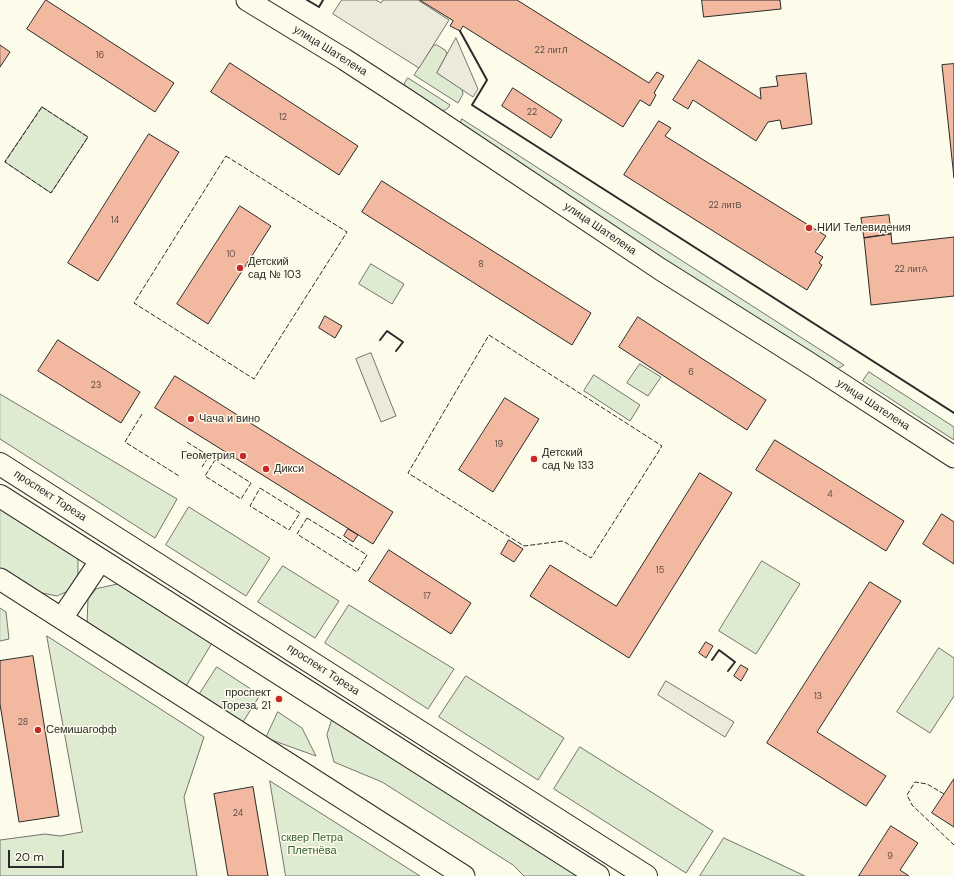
<!DOCTYPE html>
<meta charset="utf-8">
<style>
body{margin:0}
#map{position:relative;width:954px;height:876px;overflow:hidden;background:#fdfbea;font-family:"DM Sans",sans-serif}
canvas{display:block}
.scale{position:absolute;left:8px;top:850px;width:56px;height:18px;box-sizing:border-box;border:2px solid #2b2b2b;border-top:0;padding-left:5px;font-size:12px;line-height:14px;white-space:nowrap;color:#2b2b2b;-webkit-text-stroke:3px #fdfbea;paint-order:stroke}
</style>
<div id="map">
<canvas width="954" height="876"></canvas>
<div class="scale">20 m</div>
</div>
<script>
const context = document.querySelector('canvas').getContext('2d');
context.lineJoin = 'round';
function fill(path, color) { context.fillStyle = color; context.fill(path, 'evenodd'); }
function trace(path, color, width, dash) { context.strokeStyle = color; context.lineWidth = width; context.lineCap = dash ? 'butt' : 'round'; context.setLineDash(dash || []); context.stroke(path); }
function label(font, color, halo, rows, align = 'center') {
  context.font = font + ' "DM Sans",sans-serif'; context.lineWidth = 3; context.setLineDash([]); context.textBaseline = 'middle'; context.strokeStyle = halo; context.fillStyle = color; for (const [text, x, y, turn = 0] of rows) {
    context.save(); context.translate(x, y); context.rotate((+turn || 0) * Math.PI / 180); context.textAlign = isNaN(turn) ? turn : align; if (halo) context.strokeText(text, 0, 0); context.fillText(text, 0, 0); context.restore();
  }
}
const green = new Path2D(`
 M 437,45 L 445,50 L 447,54 L 437,73 L 462,89 L 463,94 L 458,103 L 414,75 L 433,46 Z
 M 408,78 L 450,105 C 447,110 445,111 440,110 L 404,85 Z
 M 42,107 L 88,137 L 51,193 L 5,162 Z
 M 462,119 L 844,365 C 838,369 835,370 828,369 L 460,126 Z
 M 371,264 L 404,284 L 392,304 L 359,284 Z
 M 640,364 L 661,377 L 648,396 L 627,383 Z
 M 869,372 L 954,427 L 954,440 L 863,381 Z
 M 594,375 L 640,405 L 630,421 L 584,391 Z
 M 0,394 L 177,499 L 155,538 L 0,439 Z
 M 189,507 L 270,558 L 246,596 L 166,545 Z
 M 0,509 L 78,558 L 78,582 L 68,591 L 57,596 L 37,592 L 0,569 Z
 M 762,561 L 800,584 L 756,654 L 719,631 Z
 M 283,566 L 339,601 L 315,638 L 258,602 Z
 M 119,584 L 212,643 L 186,686 L 87,624 L 88,599 L 96,589 Z
 M 349,605 L 454,669 L 428,709 L 325,643 Z
 M 0,608 L 6,612 L 9,639 L 0,641 Z
 M 47,636 L 204,737 L 184,797 L 197,876 L 0,876 L 0,840 L 45,834 L 60,836 L 82,832 Z
 M 939,648 L 954,658 L 954,696 L 930,733 L 897,712 Z
 M 217,667 L 260,695 L 243,722 L 199,695 Z
 M 466,676 L 564,738 L 538,780 L 439,717 Z
 M 278,712 L 302,728 L 316,756 L 266,738 Z
 M 332,720 L 578,876 L 524,876 L 513,865 L 382,782 L 334,762 L 327,735 Z
 M 580,747 L 713,831 L 686,873 L 554,789 Z
 M 270,781 L 420,876 L 286,876 Z
 M 724,838 L 805,876 L 700,876 Z`);
fill(green, '#deebd1');
trace(green, '#74746e', 1);
const parking = new Path2D(`
 M 342,0 L 376,0 L 381,3 L 383,0 L 418,0 L 449,20 L 419,68 L 333,14 Z
 M 456,38 L 478,89 L 473,97 L 437,73 Z
 M 371,353 L 396,416 L 381,422 L 356,359 Z
 M 666,681 L 734,722 L 725,737 L 658,695 Z`);
fill(parking, '#eceadb');
trace(parking, '#74746e', 1);
const building = new Path2D(`
 M 46,0 L 174,83 L 155,112 L 27,29 Z
 M 420,0 L 517,0 L 649,83 L 657,72 L 664,76 L 654,93 L 656,95 L 650,106 L 640,100 L 623,127 L 463,26 L 460,31 L 450,26 L 453,21 Z
 M 702,0 L 780,0 L 781,9 L 704,17 Z
 M 0,45 L 10,52 L 0,67 Z
 M 699,60 L 761,99 L 760,88 L 778,86 L 776,76 L 806,73 L 812,124 L 782,129 L 780,120 L 768,122 L 756,141 L 693,100 L 688,109 L 673,100 Z
 M 230,63 L 358,146 L 339,175 L 211,92 Z
 M 954,64 L 954,178 L 942,65 Z
 M 513,88 L 562,120 L 551,138 L 502,106 Z
 M 659,121 L 671,128 L 665,136 L 826,236 L 815,252 L 823,257 L 819,263 L 822,265 L 807,290 L 624,175 Z
 M 149,134 L 179,152 L 98,281 L 68,263 Z
 M 382,181 L 591,313 L 572,345 L 362,212 Z
 M 240,206 L 271,226 L 208,324 L 177,304 Z
 M 889,215 L 891,234 L 864,238 L 861,218 Z
 M 891,234 L 892,244 L 954,237 L 954,296 L 871,305 L 864,238 Z
 M 325,316 L 342,326 L 335,338 L 319,328 Z
 M 638,317 L 766,400 L 747,430 L 619,347 Z
 M 58,340 L 140,392 L 121,423 L 38,371 Z
 M 175,376 L 393,512 L 373,544 L 155,408 Z
 M 505,398 L 539,419 L 493,492 L 459,470 Z
 M 775,440 L 904,521 L 886,551 L 756,470 Z
 M 700,473 L 732,493 L 629,658 L 530,596 L 550,565 L 616,606 Z
 M 942,514 L 954,522 L 954,564 L 923,544 Z
 M 348,529 L 358,535 L 353,542 L 344,536 Z
 M 509,540 L 523,549 L 514,562 L 501,554 Z
 M 389,550 L 471,603 L 451,634 L 369,581 Z
 M 870,582 L 901,601 L 817,732 L 886,776 L 866,806 L 767,743 Z
 M 706,642 L 713,646 L 706,658 L 699,653 Z
 M 33,656 L 59,816 L 19,822 L 0,704 L 0,661 Z
 M 741,665 L 748,669 L 741,681 L 734,676 Z
 M 954,779 L 954,827 L 932,813 Z
 M 253,787 L 268,876 L 228,876 L 214,794 Z
 M 891,826 L 918,843 L 900,870 L 909,876 L 859,876 Z`);
fill(building, '#f2b8a0');
trace(building, '#2b2b2b', 1);
const minor = new Path2D(`
 M 247,0 L 344,59 L 413,104 L 660,269 L 809,363 L 954,457
 M 0,579 L 464,876
 M 62,618 L 101,560`);
const major = new Path2D(`
 M 0,464 L 646,876
 M 0,496 L 598,876`);
trace(minor, '#2b2b2b', 23);
trace(major, '#2b2b2b', 24);
trace(minor, '#fdfbea', 21);
trace(major, '#fdfbea', 22);
trace(new Path2D(`
 M 42,107 L 88,137 L 51,193 L 5,162 Z
 M 226,156 L 347,232 L 254,379 L 134,303 Z
 M 489,335 L 662,446 L 591,558 L 563,541 L 524,546 L 408,473 Z
 M 142,414 L 125,442 L 179,476
 M 187,442 L 209,456 L 202,467
 M 215,460 L 251,483 L 241,499 L 205,476 Z
 M 260,488 L 300,513 L 289,530 L 250,506 Z
 M 307,518 L 367,555 L 357,572 L 297,534 Z
 M 944,794 L 927,784 L 915,782 L 907,795 L 912,805 L 954,845`), '#2b2b2b', 1, [5, 2]);
trace(new Path2D(`
 M 307,0 L 319,7 L 323,0
 M 460,31 L 487,80 L 472,105 L 954,413
 M 380,340 L 387,331 L 403,342 L 396,351
 M 712,660 L 719,650 L 735,662 L 728,671`), '#2b2b2b', 2);
for (const [x, y, r, color] of [
 [809,228,4,"#c62828"],
 [240,268,4,"#c62828"],
 [191,419,4,"#c62828"],
 [243,456,4,"#c62828"],
 [534,459,4,"#c62828"],
 [266,469,4,"#c62828"],
 [279,699,4,"#c62828"],
 [38,730,4,"#c62828"]
]) { const dot = new Path2D(); dot.arc(x, y, r, 0, 2 * Math.PI); context.fillStyle = color; context.fill(dot); trace(dot, '#fdfbea', 1.5); }
label('9px', '#5d4e48', null, [
 ["22 литЛ",551,51],
 ["16",100,56],
 ["22",532,113],
 ["12",283,118],
 ["22 литВ",725,206],
 ["14",115,221],
 ["10",231,255],
 ["8",481,265],
 ["22 литА",911,270],
 ["6",691,373],
 ["23",96,386],
 ["19",499,445],
 ["4",830,495],
 ["15",660,571],
 ["17",427,597],
 ["13",818,697],
 ["28",23,723],
 ["24",238,814],
 ["9",890,857]
]);
label('11px', '#2b2b2b', '#fdfbea', [
 ["улица Шателена",330,51,32],
 ["улица Шателена",600,229,34],
 ["улица Шателена",873,405,33],
 ["проспект Тореза",50,496,33],
 ["проспект Тореза",323,670,33]
]);
label('11px', '#2b2b2b', '#fdfbea', [
 ["НИИ Телевидения",817,228],
 ["Детский",248,262],
 ["сад № 103",248,275],
 ["Чача и вино",199,419],
 ["Детский",542,453],
 ["сад № 133",542,466],
 ["Геометрия",235,456,"right"],
 ["Дикси",274,469],
 ["проспект",271,693,"right"],
 ["Тореза, 21",271,706,"right"],
 ["Семишагофф",46,730]
], 'left');
label('11px', '#34623c', '#fdfbea', [
 ["сквер Петра",312,838],
 ["Плетнёва",312,851]
]);
</script>
